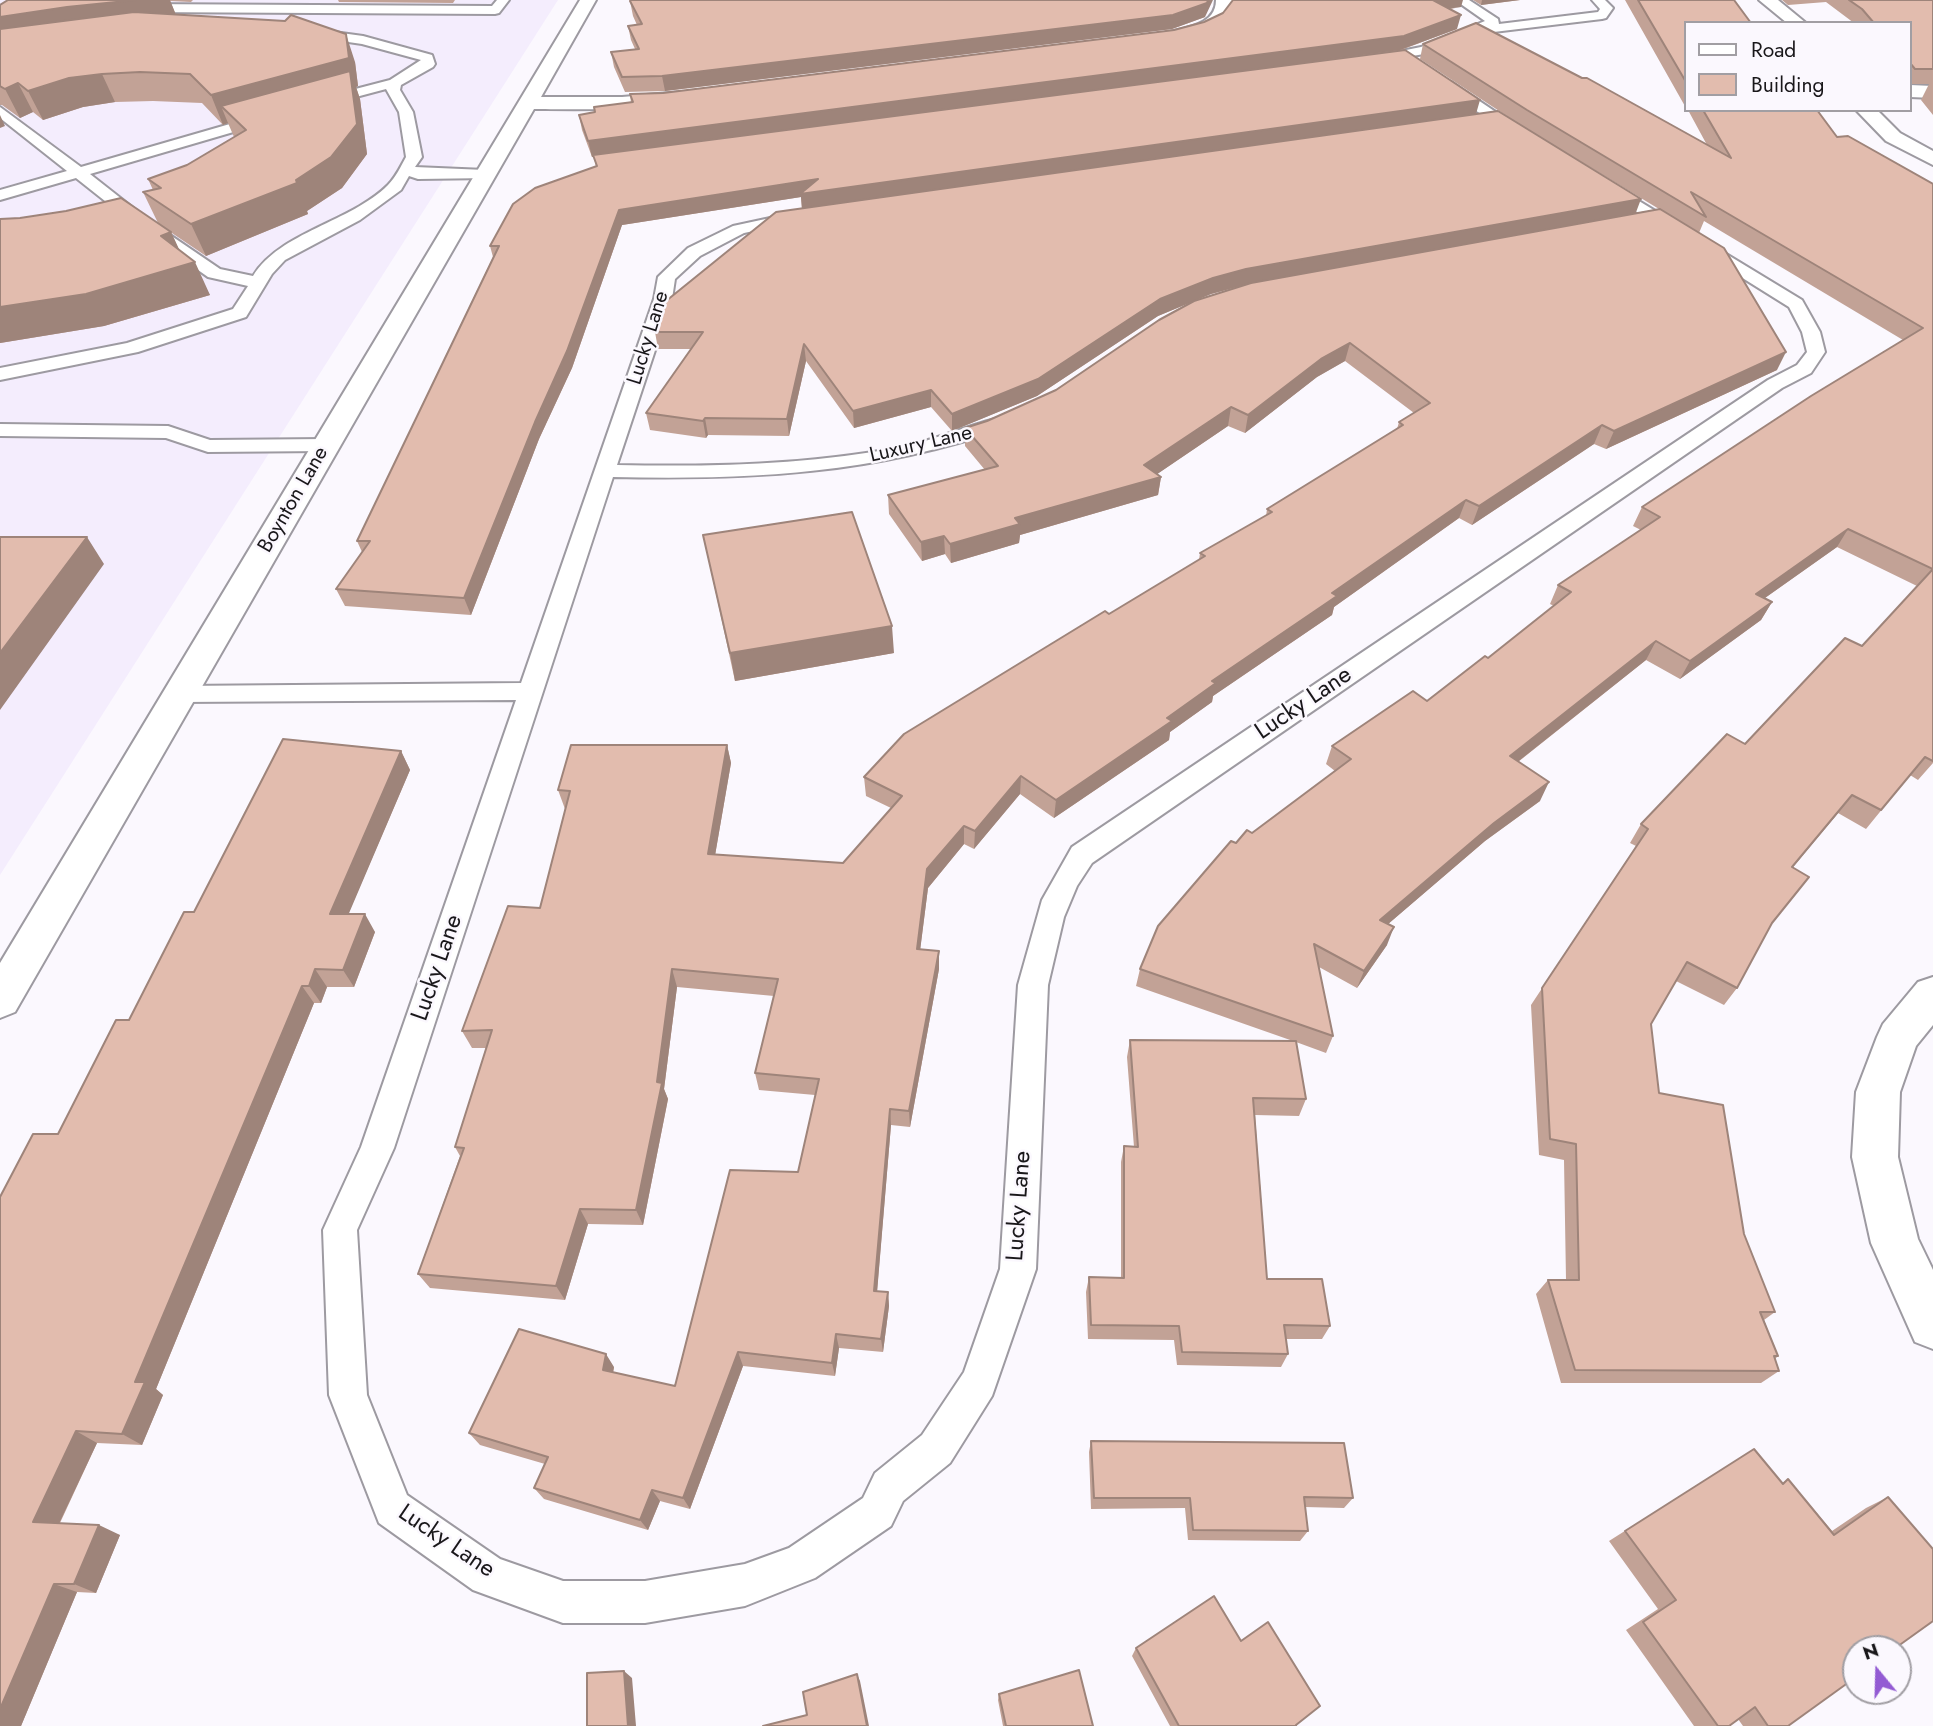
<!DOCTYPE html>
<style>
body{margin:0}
#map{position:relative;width:1933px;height:1726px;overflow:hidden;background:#fbf8fe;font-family:Jost,sans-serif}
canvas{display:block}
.legend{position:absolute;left:1684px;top:21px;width:228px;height:91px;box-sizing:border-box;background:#fbf8fe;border:2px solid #a19ea3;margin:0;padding:9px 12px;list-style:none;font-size:21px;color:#19171a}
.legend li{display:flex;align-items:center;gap:14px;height:35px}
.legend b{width:35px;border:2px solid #a19ea3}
.north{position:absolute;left:1842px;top:1635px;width:70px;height:70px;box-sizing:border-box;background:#fbf8fe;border:2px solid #a19ea3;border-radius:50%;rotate:341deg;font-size:19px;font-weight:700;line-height:28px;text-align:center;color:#19171a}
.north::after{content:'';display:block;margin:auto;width:24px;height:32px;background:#935bd3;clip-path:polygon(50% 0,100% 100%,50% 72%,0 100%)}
</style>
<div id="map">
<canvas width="1933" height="1726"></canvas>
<ul class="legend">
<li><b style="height:9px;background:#fff"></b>Road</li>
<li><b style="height:19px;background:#e2bcae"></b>Building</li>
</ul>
<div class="north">N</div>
</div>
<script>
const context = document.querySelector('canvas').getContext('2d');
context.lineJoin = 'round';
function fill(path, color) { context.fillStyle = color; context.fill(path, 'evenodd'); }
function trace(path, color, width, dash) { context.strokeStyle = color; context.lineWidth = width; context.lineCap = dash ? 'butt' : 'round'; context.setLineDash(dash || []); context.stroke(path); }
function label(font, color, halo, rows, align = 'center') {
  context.font = font + ' Jost,sans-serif'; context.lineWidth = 5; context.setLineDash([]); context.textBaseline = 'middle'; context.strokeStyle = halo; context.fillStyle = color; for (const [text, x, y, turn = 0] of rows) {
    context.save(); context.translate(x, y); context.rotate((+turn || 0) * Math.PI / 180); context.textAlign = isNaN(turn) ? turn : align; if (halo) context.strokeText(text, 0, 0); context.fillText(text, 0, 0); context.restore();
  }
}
fill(new Path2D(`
 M 0,0 L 558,0 L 0,875 Z`), '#f4edfd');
const lane = new Path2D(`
 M 497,0 L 509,0 L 499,13 L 495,14 L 136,12 L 130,8 L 136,4 L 492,6 Z
 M 1455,0 L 1469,0 L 1498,19 L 1499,24 L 1598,12 L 1600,9 L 1592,0 L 1605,0 L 1613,8 L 1606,18 L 1602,19 L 1477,34 L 1430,53 L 1371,63 L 1371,57 L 1421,47 L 1485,21 Z
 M 312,29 L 363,36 L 432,55 L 435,64 L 433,67 L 401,85 L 400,90 L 413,112 L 422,157 L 415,167 L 485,170 L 493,175 L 490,178 L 418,179 L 409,176 L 401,190 L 360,220 L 285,260 L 272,274 L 246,317 L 138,352 L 0,380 L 0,368 L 127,343 L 233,309 L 248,286 L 208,277 L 139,228 L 76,178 L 0,200 L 0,190 L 67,171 L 0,118 L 0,107 L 81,167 L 261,115 L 271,115 L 271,121 L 90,174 L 151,222 L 220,269 L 253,276 C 280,232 351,222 388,185 C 396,177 401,166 406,157 L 399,112 L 386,89 L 322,106 L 315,102 L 317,99 L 390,80 L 421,60 L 362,44 L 307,36 L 306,33 Z
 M 1446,81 L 1451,82 L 1527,133 L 1520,137 L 1515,136 L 1441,88 L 1439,85 Z
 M 1606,181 L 1802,300 L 1820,332 L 1825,352 L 1811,373 L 1782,388 L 1092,863 L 1077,886 L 1064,917 L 1048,985 L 1036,1269 L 992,1396 L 950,1463 L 903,1501 L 891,1526 L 815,1578 L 745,1606 L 645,1623 L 563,1623 L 473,1590 L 379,1523 L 329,1395 L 323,1230 L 361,1147 L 516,700 L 180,702 L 171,700 L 168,694 L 171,688 L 180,686 L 521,683 L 654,299 L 658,277 L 688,248 L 733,226 L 798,212 L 806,217 L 804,220 L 744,233 L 700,256 L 675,279 L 672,299 L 617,465 C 712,467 808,465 901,447 C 935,440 966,426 999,418 L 1006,420 L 1009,424 L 1006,428 C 873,474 753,480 613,477 L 394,1148 L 357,1230 L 367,1395 L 407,1495 L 500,1559 L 563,1581 L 645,1581 L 745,1564 L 789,1548 L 863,1498 L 875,1473 L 922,1435 L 964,1372 L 1000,1269 L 1018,985 L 1042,900 L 1072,847 L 1768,380 L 1797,365 L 1807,352 L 1802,332 L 1789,307 L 1600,189 L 1598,186 Z
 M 0,424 L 168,426 L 210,440 L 326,439 L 333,441 L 336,445 L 333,449 L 326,451 L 208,452 L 166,438 L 0,436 Z`);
const street = new Path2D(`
 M 580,0 L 596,0 L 541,97 L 622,97 L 682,92 L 692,98 C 680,112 558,109 534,109 L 15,1012 L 0,1018 L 0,963 Z
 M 1216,0 L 1232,0 C 1233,26 1193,45 1170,40 L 1167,36 L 1170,32 C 1189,27 1216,24 1216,0 Z
 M 1759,0 L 1778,0 L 1806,23 L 1787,23 Z
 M 1910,85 L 1933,86 L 1933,98 L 1910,97 Z
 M 1856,110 L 1877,110 L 1900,133 L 1933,151 L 1933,165 L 1886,141 Z
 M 1933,977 L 1933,1025 L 1916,1046 L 1900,1092 L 1898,1157 L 1918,1239 L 1933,1270 L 1933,1349 L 1915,1342 L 1871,1243 L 1852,1157 L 1856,1092 L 1877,1037 L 1883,1024 L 1918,982 Z`);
trace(lane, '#9d9aa1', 4);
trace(street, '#9d9aa1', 4);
fill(lane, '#fff');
fill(street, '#fff');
fill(new Path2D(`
 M 8,0 L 193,0 L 191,2 L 170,1 L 176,15 L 355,62 L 358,86 L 356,87 L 360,99 L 367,154 L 342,188 L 307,211 L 308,214 L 206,256 L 160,225 L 171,232 L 179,250 L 210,295 L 104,326 L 0,343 L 0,219 L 158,223 L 143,192 L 153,190 L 148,179 L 187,165 L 234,137 L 228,123 L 223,125 L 202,103 L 153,101 L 115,102 L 83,107 L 43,120 L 33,112 L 20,118 L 2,105 L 0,105 L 0,5 Z
 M 338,0 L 455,0 L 453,3 L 339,2 Z
 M 1473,0 L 1520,0 L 1481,5 Z
 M 1625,0 L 1734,0 L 1686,23 L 1686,108 Z
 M 1782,0 L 1933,0 L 1933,84 L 1910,84 L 1910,23 L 1854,23 L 1826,2 L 1788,5 Z
 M 630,1 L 1205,17 L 1172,29 L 665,91 L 625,92 L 614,67 L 611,52 L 635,49 L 631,40 L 628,26 L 637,25 L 633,16 Z
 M 1461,7 L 1450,9 L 1457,29 L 1401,50 L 1476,114 L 1635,213 L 1659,209 L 1522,126 L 1420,59 L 1423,44 L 1707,145 L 1688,110 L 1817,110 L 1837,137 L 1933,184 L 1933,763 L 1918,780 L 1910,775 L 1866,829 L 1838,813 L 1792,867 L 1772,923 L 1737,988 L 1724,1005 L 1676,981 L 1651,1024 L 1659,1093 L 1744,1234 L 1775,1312 L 1764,1320 L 1778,1356 L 1775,1359 L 1779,1371 L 1761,1383 L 1561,1383 L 1536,1294 L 1548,1280 L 1566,1280 L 1564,1160 L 1539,1155 L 1531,1005 L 1636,846 L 1630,843 L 1641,824 L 1745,744 L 1862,646 L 1917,586 L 1837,547 L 1765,598 L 1772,602 L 1761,620 L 1680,679 L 1646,660 L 1518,762 L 1540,801 L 1485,841 L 1388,924 L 1387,945 L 1357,988 L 1319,967 L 1333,1036 L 1326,1053 L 1296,1042 L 1306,1099 L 1299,1116 L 1255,1115 L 1267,1279 L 1330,1326 L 1322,1339 L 1286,1339 L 1288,1354 L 1281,1367 L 1177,1365 L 1174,1340 L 1088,1339 L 1086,1292 L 1089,1277 L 1121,1278 L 1121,1162 L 1124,1146 L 1134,1147 L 1127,1057 L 1130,1040 L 1293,1041 L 1136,986 L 1140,969 L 1236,843 L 1252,833 L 1335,771 L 1326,764 L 1332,746 L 1427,701 L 1488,658 L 1554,606 L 1550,604 L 1558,585 L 1641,530 L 1633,526 L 1642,507 L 1903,340 L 1704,221 L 1699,233 L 1777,370 L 1606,449 L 1594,444 L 1472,525 L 1459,518 L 1334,607 L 1332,615 L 1213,696 L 1212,702 L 1170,732 L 1169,740 L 1054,818 L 1020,794 L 974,849 L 964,844 L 928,888 L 920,950 L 939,969 L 910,1127 L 891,1125 L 877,1291 L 888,1292 L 889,1306 L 883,1352 L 839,1348 L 835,1376 L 743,1366 L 690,1509 L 660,1501 L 648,1530 L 544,1499 L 534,1488 L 545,1464 L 480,1445 L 469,1433 L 614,1367 L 613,1373 L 675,1386 L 798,1172 L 815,1095 L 759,1090 L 755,1073 L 774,996 L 677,987 L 664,1089 L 668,1099 L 643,1225 L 588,1224 L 565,1300 L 430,1288 L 418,1274 L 460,1156 L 455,1147 L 486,1048 L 472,1048 L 462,1031 L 540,908 L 565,809 L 558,790 L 727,745 L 731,763 L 715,855 L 843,863 L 891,808 L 866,796 L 864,777 L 1109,614 L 1199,560 L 1200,553 L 1266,516 L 1267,509 L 1397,429 L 1399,422 L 1414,413 L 1345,361 L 1317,377 L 1245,433 L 1228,426 L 1157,474 L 1161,477 L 1158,495 L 1020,535 L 1019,543 L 951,563 L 945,554 L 922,561 L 889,514 L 888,495 L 985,470 L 965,446 L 965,428 L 987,421 L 1056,390 L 1241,286 L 1211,294 L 1158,316 L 1037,396 L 952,431 L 931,407 L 854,428 L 806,361 L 789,436 L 708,435 L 706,438 L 650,430 L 646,413 L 692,349 L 658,349 L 655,332 L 802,209 L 801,197 L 622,225 L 572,368 L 539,439 L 471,615 L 345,606 L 336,589 L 362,552 L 357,541 L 493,257 L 490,246 L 596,167 L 594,157 L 592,157 L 582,130 L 579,115 L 595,112 L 631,103 L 630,94 L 663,93 Z
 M 1929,84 L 1933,84 L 1933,115 L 1921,100 Z
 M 703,535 L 894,653 L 735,681 Z
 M 401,751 L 410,770 L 348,914 L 375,932 L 354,987 L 327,987 L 321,1003 L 314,1003 L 156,1389 L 163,1395 L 142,1445 L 97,1443 L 60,1523 L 120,1535 L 96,1593 L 77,1592 L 21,1726 L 0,1726 L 58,1134 L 129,1020 L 194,912 Z
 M 1091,1441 L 1353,1498 L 1344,1508 L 1305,1507 L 1308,1531 L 1300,1541 L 1188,1540 L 1185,1508 L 1091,1509 L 1089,1452 Z
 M 1754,1449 L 1782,1483 L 1788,1479 L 1832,1531 L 1866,1508 L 1888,1497 L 1788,1726 L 1743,1726 L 1738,1719 L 1729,1726 L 1694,1726 L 1626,1630 L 1658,1609 L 1609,1541 Z
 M 1241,1641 L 1296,1726 L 1170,1726 L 1132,1656 L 1136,1648 Z
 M 999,1694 L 1093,1726 L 1003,1726 L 998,1700 Z`), '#c2a296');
fill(new Path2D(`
 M 136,0 L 170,0 L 176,15 L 0,46 L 0,17 L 67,7 Z
 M 1208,0 L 1213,0 L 1205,17 L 1172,29 L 665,91 L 662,76 Z
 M 1428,0 L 1463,0 L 1461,7 L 1425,12 Z
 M 1482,0 L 1520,0 L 1481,5 Z
 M 1461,15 L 1457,29 L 1400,50 L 592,157 L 588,141 Z
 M 346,34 L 355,62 L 358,86 L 356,87 L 360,99 L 367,154 L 342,188 L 307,211 L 308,214 L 206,256 L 191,224 L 296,180 L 221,106 L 228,123 L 223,125 L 211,95 Z
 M 102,74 L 115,102 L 83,107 L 43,120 L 28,91 L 69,78 Z
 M 18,83 L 33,112 L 20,118 L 5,89 Z
 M 1480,100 L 1476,114 L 802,209 L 801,197 L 622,225 L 572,368 L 539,439 L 471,615 L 464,598 L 619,210 L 818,179 Z
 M 0,115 L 5,126 L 0,128 Z
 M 1641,199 L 1635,215 L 1244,285 L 1211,294 L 1158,316 L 1037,396 L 952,431 L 952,414 L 1160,299 L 1213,278 L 1246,269 Z
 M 171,232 L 186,264 L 195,262 L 210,295 L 104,326 L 0,343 L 0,307 Z
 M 1350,343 L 1345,361 L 1317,377 L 1245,433 L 1248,415 L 1321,359 Z
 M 804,344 L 806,361 L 789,436 L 787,419 Z
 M 1786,352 L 1777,370 L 1606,449 L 1614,431 Z
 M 931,390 L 931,407 L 854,428 L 853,411 Z
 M 1231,407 L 1228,426 L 1147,481 L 1161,477 L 1158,495 L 1020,535 L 1019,543 L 951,563 L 950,544 L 1144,465 Z
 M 705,418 L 708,435 L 706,438 L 703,421 Z
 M 1602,425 L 1594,444 L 1472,525 L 1479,506 Z
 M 1466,500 L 1459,518 L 1334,607 L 1332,615 L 1213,696 L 1212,702 L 1170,732 L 1169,740 L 1054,818 L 1056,800 L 1167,718 L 1212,681 L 1332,593 Z
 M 1848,529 L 1837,547 L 1745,612 L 1756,594 Z
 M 944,536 L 945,554 L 922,561 L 921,542 Z
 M 87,537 L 104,564 L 0,710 L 0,653 Z
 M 1772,602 L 1761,620 L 1680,679 L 1690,661 Z
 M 892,626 L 894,653 L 735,681 L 730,653 Z
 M 1656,641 L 1646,660 L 1501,775 L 1510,756 Z
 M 727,745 L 731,763 L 712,873 L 708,854 Z
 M 401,751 L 410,770 L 341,932 L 330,914 Z
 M 1021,776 L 1020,794 L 974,849 L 975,831 Z
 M 1549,782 L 1540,801 L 1485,841 L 1373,937 L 1380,920 L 1494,823 Z
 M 1852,795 L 1838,813 L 1778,885 L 1792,867 Z
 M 964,826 L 964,844 L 928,888 L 918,967 L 917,949 L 927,869 Z
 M 365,914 L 375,932 L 354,987 L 343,970 Z
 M 1394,927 L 1387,945 L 1357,988 L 1364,971 Z
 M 939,951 L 939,969 L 910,1127 L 909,1111 Z
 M 315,969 L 327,987 L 321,1003 L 309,986 Z
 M 672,969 L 677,987 L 664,1089 L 668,1099 L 643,1225 L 636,1210 L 657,1082 Z
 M 302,986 L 314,1003 L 156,1389 L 163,1395 L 142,1445 L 122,1434 L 135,1382 Z
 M 890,1109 L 891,1125 L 876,1305 L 874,1291 Z
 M 580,1209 L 588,1224 L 565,1300 L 556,1286 Z
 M 888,1292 L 889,1306 L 883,1352 L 881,1339 Z
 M 836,1334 L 839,1348 L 835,1376 L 832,1363 Z
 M 738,1352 L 743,1366 L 690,1509 L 683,1498 Z
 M 606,1354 L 614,1367 L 611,1383 L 603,1370 Z
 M 76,1431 L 97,1443 L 55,1532 L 33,1522 Z
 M 652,1490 L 660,1501 L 648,1530 L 640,1520 Z
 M 99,1525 L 120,1535 L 96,1593 L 74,1584 Z
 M 54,1584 L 77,1592 L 21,1726 L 0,1726 L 0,1709 Z
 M 624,1671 L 632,1678 L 636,1726 L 628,1726 Z
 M 857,1674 L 860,1681 L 869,1726 L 867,1726 Z`), '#9e847a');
const building = new Path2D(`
 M 8,0 L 136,0 L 67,7 L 0,17 L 0,5 Z
 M 631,0 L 1208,0 L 1207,3 L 1173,15 L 662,76 L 622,77 L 611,52 L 639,49 L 628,26 L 642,24 L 630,1 Z
 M 1233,0 L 1433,0 L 1461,15 L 1404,36 L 588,141 L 579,115 L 595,112 L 594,107 L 633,102 L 630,94 L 663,93 L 1174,30 L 1204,22 L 1223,13 Z
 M 1638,0 L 1734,0 L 1751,23 L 1686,23 L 1686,82 Z
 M 1849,0 L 1933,0 L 1933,69 L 1915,69 L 1910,63 L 1910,23 L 1874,23 L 1862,9 Z
 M 134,12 L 285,21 L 291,15 L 346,34 L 349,58 L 211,95 L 190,74 L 140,72 L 102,74 L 69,78 L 28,91 L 18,83 L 5,89 L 0,86 L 0,29 Z
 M 1476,23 L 1582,78 L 1587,78 L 1731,158 L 1703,110 L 1817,110 L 1837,137 L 1848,136 L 1933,184 L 1933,761 L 1925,757 L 1881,810 L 1852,795 L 1792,867 L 1809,877 L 1772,923 L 1737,988 L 1687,962 L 1651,1024 L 1659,1093 L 1723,1105 L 1744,1234 L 1775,1312 L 1760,1312 L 1778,1356 L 1774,1356 L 1779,1371 L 1575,1370 L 1548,1280 L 1579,1280 L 1576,1144 L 1550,1139 L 1542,988 L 1648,829 L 1641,824 L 1727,734 L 1745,744 L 1845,638 L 1862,646 L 1933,569 L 1848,529 L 1756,594 L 1772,602 L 1690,661 L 1656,641 L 1510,756 L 1549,782 L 1494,823 L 1380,920 L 1394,927 L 1364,971 L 1314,944 L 1333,1036 L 1140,969 L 1158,926 L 1231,841 L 1236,843 L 1247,830 L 1252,833 L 1351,759 L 1332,746 L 1413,691 L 1427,701 L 1485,656 L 1488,658 L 1571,592 L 1558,585 L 1660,517 L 1642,507 L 1811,396 L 1923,328 L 1691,192 L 1706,217 L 1527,110 L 1423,44 Z
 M 1405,50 L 1480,100 L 800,194 L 818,179 L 619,210 L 567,351 L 535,422 L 464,598 L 336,589 L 370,541 L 357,541 L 499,246 L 490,246 L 513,204 L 535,188 L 597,166 L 593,155 Z
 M 350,71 L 357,124 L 331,157 L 296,180 L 297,183 L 191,224 L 143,192 L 161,188 L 148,179 L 187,165 L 246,130 L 221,106 Z
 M 1498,111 L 1641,199 L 1246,269 L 1213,278 L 1160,299 L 1038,379 L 952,414 L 931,390 L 853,411 L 804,344 L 787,419 L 705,418 L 703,421 L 646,413 L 703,332 L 655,332 L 666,301 L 776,212 Z
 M 121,198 L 171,232 L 161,236 L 195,262 L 86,294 L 0,307 L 0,219 L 20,218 L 66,211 Z
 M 1660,209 L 1724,248 L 1786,352 L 1614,431 L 1602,425 L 1479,506 L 1466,500 L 1332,593 L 1337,596 L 1212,681 L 1216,683 L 1167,718 L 1172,721 L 1056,800 L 1021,776 L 975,831 L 964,826 L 927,869 L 917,949 L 939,951 L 909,1111 L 890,1109 L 874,1291 L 888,1292 L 881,1339 L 836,1334 L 832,1363 L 738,1352 L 683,1498 L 652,1490 L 640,1520 L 534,1488 L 548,1457 L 469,1433 L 519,1329 L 606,1354 L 603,1370 L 675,1386 L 730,1170 L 798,1172 L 819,1079 L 755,1073 L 778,979 L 672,969 L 657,1082 L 662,1083 L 636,1210 L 580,1209 L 556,1286 L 418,1274 L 464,1148 L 455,1147 L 492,1030 L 462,1031 L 508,906 L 540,908 L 570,791 L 558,790 L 571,745 L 727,745 L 708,854 L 843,863 L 902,796 L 864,777 L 904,734 L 1105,611 L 1109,614 L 1205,556 L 1200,553 L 1272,512 L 1267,509 L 1403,425 L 1399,422 L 1430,403 L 1350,343 L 1321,359 L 1248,415 L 1231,407 L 1144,465 L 1161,477 L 1015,518 L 1020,524 L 950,544 L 944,536 L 921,542 L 888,495 L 998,466 L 965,428 L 987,421 L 1056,390 L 1159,320 L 1194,301 L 1251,283 Z
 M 852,512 L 892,626 L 730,653 L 703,535 Z
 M 0,537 L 87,537 L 0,653 Z
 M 283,739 L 401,751 L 330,914 L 365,914 L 343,970 L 315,969 L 309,986 L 302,986 L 135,1382 L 145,1382 L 122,1434 L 76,1431 L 33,1522 L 99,1525 L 74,1584 L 54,1584 L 0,1709 L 0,1197 L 33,1134 L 58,1134 L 116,1020 L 129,1020 L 184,912 L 194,912 Z
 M 1130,1040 L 1296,1041 L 1306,1099 L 1253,1098 L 1267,1279 L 1322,1279 L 1330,1326 L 1284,1325 L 1288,1354 L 1182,1352 L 1179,1326 L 1091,1325 L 1089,1277 L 1124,1278 L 1124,1146 L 1138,1147 Z
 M 1091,1441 L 1344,1443 L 1353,1498 L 1304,1497 L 1308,1531 L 1193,1530 L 1190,1498 L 1094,1498 Z
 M 1754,1449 L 1783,1484 L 1788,1479 L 1834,1535 L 1888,1497 L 1933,1549 L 1933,1621 L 1894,1649 L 1856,1649 L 1856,1677 L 1788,1726 L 1768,1726 L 1755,1707 L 1729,1726 L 1718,1726 L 1643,1622 L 1676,1600 L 1625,1531 Z
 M 1214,1596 L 1241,1641 L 1268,1622 L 1320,1706 L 1296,1725 L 1296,1726 L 1179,1726 L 1136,1648 Z
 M 1079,1670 L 1093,1726 L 1006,1726 L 999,1694 Z
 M 624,1671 L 628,1726 L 587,1726 L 587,1673 Z
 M 857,1674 L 867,1726 L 763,1726 L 807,1715 L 803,1692 Z`);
fill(building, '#e2bcae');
trace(building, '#9e847a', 2);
label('21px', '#19171a', '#fbf8fe', [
 ["Lucky Lane",649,338,-73],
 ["Luxury Lane",921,445,-13],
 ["Boynton Lane",294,500,-60]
]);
label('24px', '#19171a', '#fbf8fe', [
 ["Lucky Lane",1304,704,-34],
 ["Lucky Lane",438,968,-71],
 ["Lucky Lane",1020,1206,-86],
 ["Lucky Lane",446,1542,34]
]);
</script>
